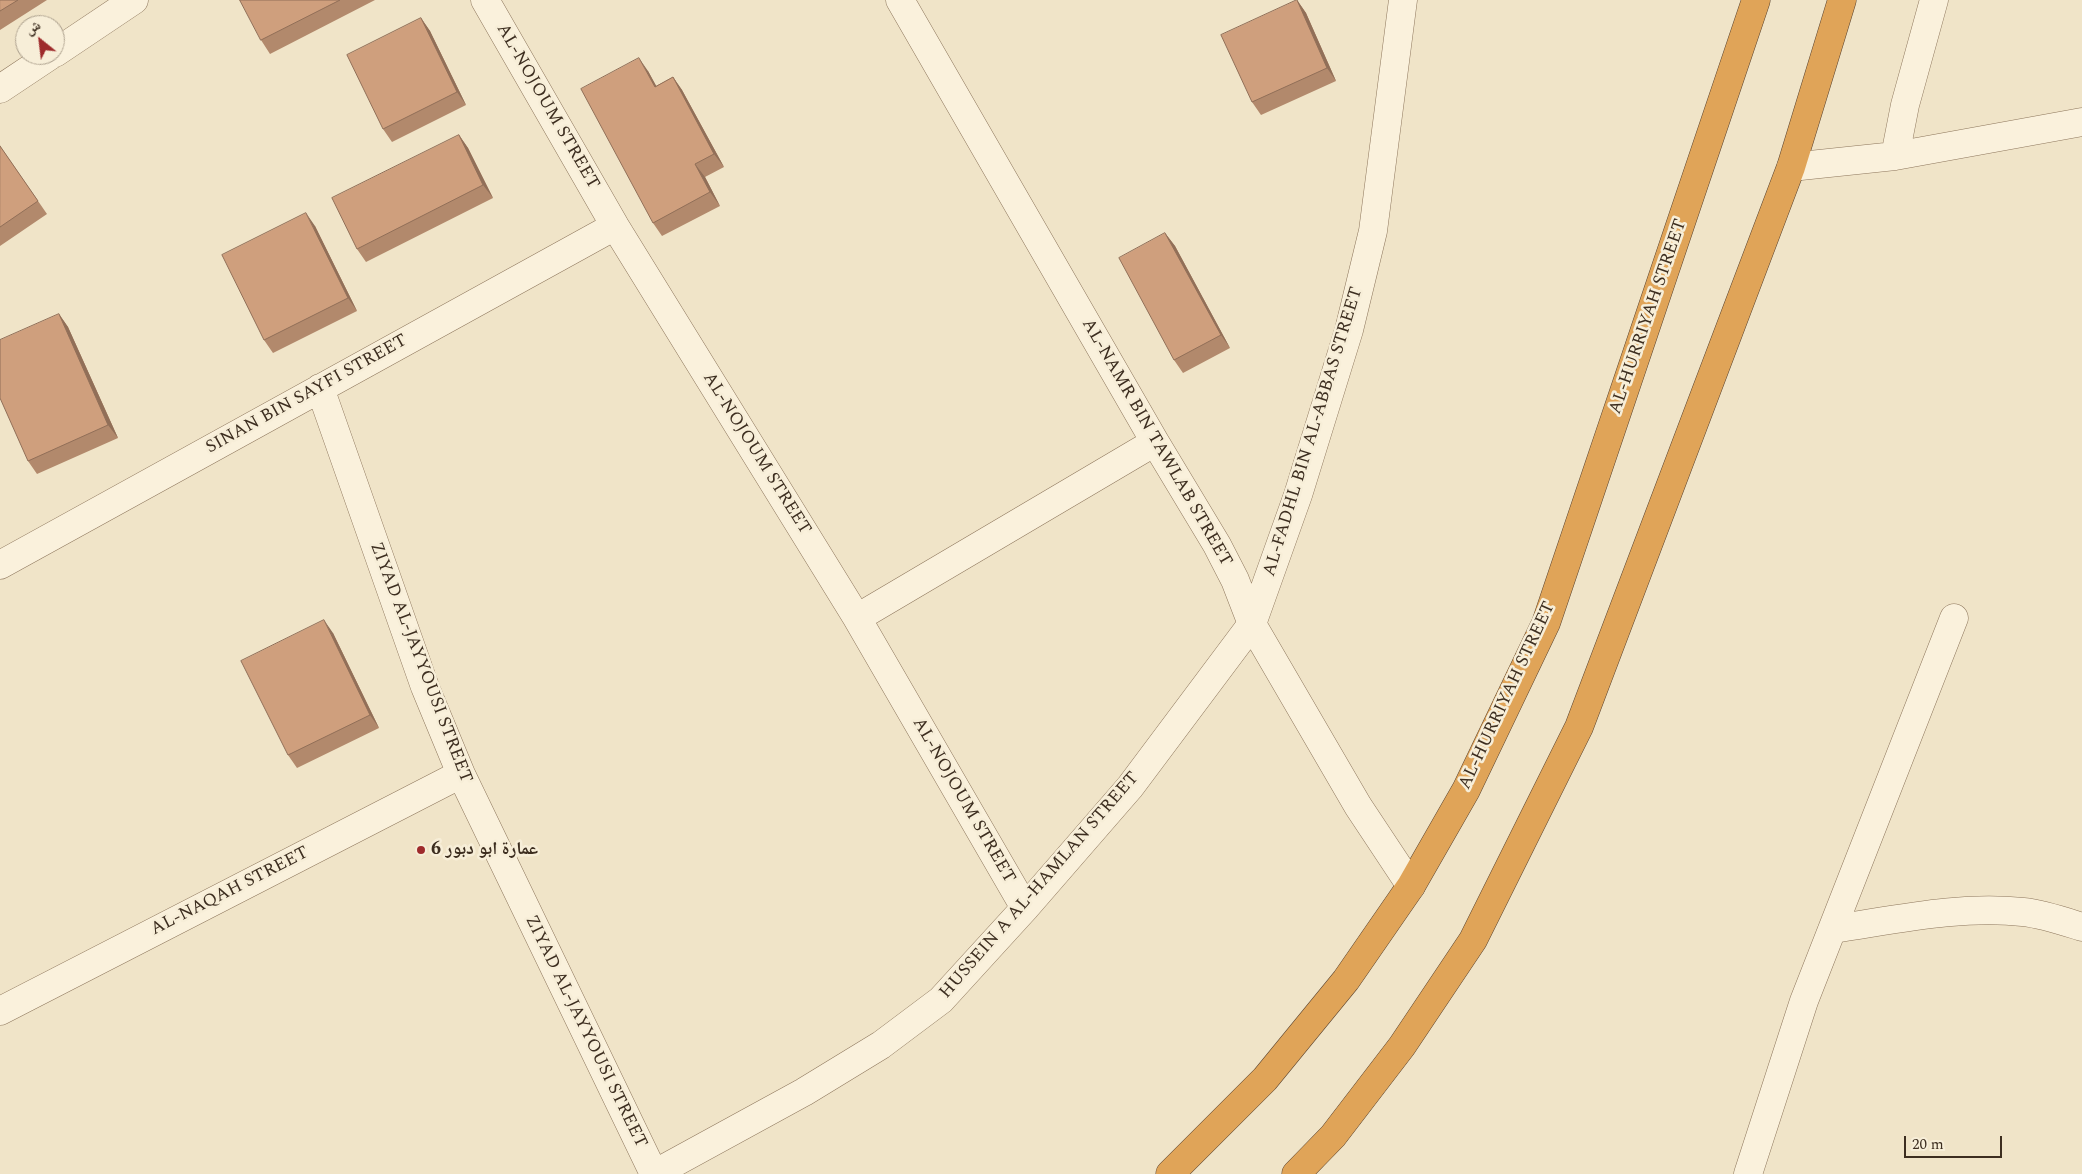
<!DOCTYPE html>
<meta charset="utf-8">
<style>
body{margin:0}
#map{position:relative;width:2082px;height:1174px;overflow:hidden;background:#f0e4c8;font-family:Spectral,"Noto Naskh Arabic",serif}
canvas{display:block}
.north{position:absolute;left:15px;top:15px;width:50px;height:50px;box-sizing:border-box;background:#f7eed8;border:1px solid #ada18e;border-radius:50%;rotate:331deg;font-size:14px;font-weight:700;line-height:20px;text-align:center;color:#3d2e20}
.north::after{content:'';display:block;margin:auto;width:18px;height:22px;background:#9e2a2b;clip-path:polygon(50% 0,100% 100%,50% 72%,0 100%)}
.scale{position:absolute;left:1904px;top:1136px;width:98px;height:22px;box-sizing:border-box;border:2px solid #3d2e20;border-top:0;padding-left:6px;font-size:15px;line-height:18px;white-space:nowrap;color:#3d2e20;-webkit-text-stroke:4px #f7eed8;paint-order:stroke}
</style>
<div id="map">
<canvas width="2082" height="1174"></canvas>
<div class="north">ش</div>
<div class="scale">20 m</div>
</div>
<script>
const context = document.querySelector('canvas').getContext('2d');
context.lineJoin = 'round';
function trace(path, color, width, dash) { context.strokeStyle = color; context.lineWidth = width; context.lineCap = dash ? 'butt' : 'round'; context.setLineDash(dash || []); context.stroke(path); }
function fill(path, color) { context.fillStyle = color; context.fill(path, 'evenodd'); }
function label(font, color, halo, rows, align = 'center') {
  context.font = font + ' Spectral,"Noto Naskh Arabic",serif'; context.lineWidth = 5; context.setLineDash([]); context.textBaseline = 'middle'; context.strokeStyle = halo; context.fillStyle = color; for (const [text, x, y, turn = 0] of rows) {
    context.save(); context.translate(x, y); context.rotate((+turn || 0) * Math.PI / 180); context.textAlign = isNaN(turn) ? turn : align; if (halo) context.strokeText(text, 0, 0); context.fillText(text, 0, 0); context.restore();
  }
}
const street = new Path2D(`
 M 485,0 L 615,226 L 857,618 L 1025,908
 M 900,0 L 1155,442 L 1217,545 L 1235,580 L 1252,624 L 1358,806 L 1411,886
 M 55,53 L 134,0
 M 0,89 L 51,55
 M 1895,156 L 1905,105 L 1934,0
 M 1791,167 L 1895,156 L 2082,122
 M 320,388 L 425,687 L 461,774 L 654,1174
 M 0,565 L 615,226
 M 857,618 L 1155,442
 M 1833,929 C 1895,920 1960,905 2023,912 C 2043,914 2063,921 2082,927
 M 0,1011 L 461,774
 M 654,1174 L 804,1092 L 881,1045 L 941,1000 L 1025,908 L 1130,787 L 1252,624 L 1298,495 L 1349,330 L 1373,231 L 1403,0
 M 1748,1174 L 1804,1001 L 1954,618`);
const highway = new Path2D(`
 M 1170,1174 L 1265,1079 L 1346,980 L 1411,886 L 1466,790 L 1546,623 L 1756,0
 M 1296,1174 L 1333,1136 L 1402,1046 L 1473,940 L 1579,727 L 1791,167 L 1842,0`);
trace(street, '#8d765c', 29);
trace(highway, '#5b4430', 29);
trace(street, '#faf1dc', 28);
trace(highway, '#e0a458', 28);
fill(new Path2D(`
 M 0,0 L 47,0 L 0,30 Z
 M 240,0 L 375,0 L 270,54 L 261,40 Z
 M 1297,0 L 1306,13 L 1336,81 L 1261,115 L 1252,102 Z
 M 421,18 L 430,31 L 466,105 L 392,142 L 383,129 Z
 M 648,71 L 656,86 L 673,77 L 682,90 L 724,167 L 705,177 L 720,206 L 662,236 L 653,223 Z
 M 459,135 L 468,148 L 493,198 L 366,262 L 357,249 Z
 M 0,146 L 47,214 L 0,246 Z
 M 315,226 L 357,311 L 273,353 L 264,340 Z
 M 1165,233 L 1175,246 L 1230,348 L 1183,373 L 1174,360 Z
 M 59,314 L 68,327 L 118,438 L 37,474 L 28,461 Z
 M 333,633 L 379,728 L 297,768 L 288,755 Z`), '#b2896c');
fill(new Path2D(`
 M 1297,0 L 1306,13 L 1336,81 L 1327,68 Z
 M 421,18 L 430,31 L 466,105 L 457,92 Z
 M 639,58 L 648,71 L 664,100 L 655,87 Z
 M 673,77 L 682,90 L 724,167 L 714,154 Z
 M 459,135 L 468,148 L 493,198 L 483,185 Z
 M 695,164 L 705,177 L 720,206 L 710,192 Z
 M 306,213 L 315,226 L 357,311 L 348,298 Z
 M 1165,233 L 1175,246 L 1230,348 L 1221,335 Z
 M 59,314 L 68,327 L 118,438 L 108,425 Z
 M 324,620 L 333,633 L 379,728 L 370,715 Z`), '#916f58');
const building = new Path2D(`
 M 0,0 L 18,0 L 0,11 Z
 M 240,0 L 340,0 L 261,40 Z
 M 1297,0 L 1327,68 L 1252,102 L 1221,35 Z
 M 421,18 L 457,92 L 383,129 L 347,55 Z
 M 639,58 L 655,87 L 673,77 L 714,154 L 695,164 L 710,192 L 653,223 L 581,89 Z
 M 459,135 L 483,185 L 357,249 L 332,198 Z
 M 0,146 L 38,201 L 0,227 Z
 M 306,213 L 348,298 L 264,340 L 222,255 Z
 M 1165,233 L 1221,335 L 1174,360 L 1119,258 Z
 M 59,314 L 108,425 L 28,461 L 0,398 L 0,340 Z
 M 324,620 L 370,715 L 288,755 L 241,661 Z`);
fill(building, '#cf9f7d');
trace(building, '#916f58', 1);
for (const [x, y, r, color] of [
 [421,850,5,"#9e2a2b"]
]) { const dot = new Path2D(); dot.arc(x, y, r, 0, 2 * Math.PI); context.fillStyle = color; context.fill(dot); trace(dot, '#f7eed8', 2); }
label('18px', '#3d2e20', '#f7eed8', [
 ["AL-NOJOUM STREET",547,107,60],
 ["AL-HURRIYAH STREET",1649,317,-71],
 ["SINAN BIN SAYFI STREET",307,395,-29],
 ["AL-FADHL BIN AL-ABBAS STREET",1314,432,-73],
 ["AL-NAMR BIN TAWLAB STREET",1156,443,60],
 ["AL-NOJOUM STREET",756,454,58],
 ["ZIYAD AL-JAYYOUSI STREET",420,663,69],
 ["AL-HURRIYAH STREET",1508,696,-65],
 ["AL-NOJOUM STREET",963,801,60],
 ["HUSSEIN A AL-HAMLAN STREET",1040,886,-49],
 ["AL-NAQAH STREET",230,892,-27],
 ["ZIYAD AL-JAYYOUSI STREET",585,1032,64]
]);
label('bold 18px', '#3d2e20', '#f7eed8', [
 ["عمارة ابو دبور 6",431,850]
], 'left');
</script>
